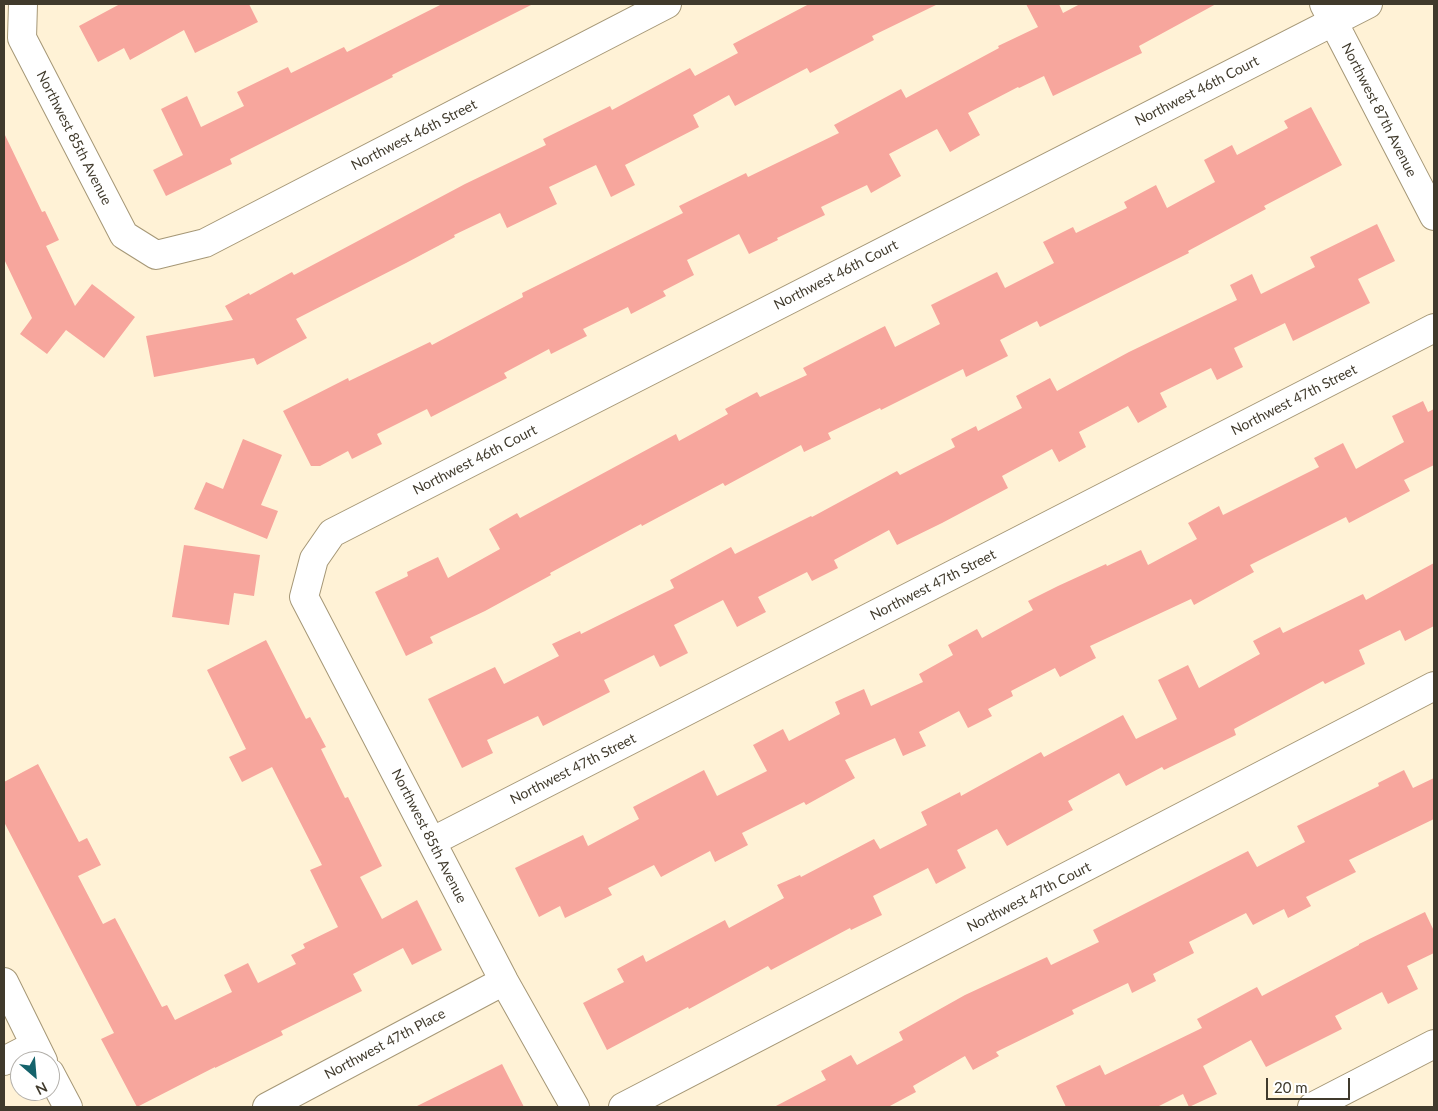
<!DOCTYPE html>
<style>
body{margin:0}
#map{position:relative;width:1438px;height:1111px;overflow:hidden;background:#fff2d6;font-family:Lato,sans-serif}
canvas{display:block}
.frame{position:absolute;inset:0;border:5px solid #403a2c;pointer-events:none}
.north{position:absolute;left:10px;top:1051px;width:50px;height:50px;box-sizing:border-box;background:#fff;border:1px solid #b3b0ab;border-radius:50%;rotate:153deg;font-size:14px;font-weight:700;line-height:20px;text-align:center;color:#403a2c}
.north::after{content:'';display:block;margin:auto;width:18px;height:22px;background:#15636c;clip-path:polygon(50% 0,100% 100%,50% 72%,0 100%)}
.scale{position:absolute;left:1266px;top:1078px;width:84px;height:22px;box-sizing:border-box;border:2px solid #403a2c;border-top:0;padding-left:6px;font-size:15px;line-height:18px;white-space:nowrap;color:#403a2c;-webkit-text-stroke:4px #fff;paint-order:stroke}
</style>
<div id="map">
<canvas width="1438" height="1111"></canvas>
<div class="frame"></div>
<div class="north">N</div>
<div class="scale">20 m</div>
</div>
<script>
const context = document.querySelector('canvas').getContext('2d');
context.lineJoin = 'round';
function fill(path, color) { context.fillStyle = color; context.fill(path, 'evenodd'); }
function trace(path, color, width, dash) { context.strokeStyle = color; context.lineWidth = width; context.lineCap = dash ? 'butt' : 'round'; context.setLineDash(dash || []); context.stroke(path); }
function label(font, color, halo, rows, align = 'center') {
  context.font = font + ' Lato,sans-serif'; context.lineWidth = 4; context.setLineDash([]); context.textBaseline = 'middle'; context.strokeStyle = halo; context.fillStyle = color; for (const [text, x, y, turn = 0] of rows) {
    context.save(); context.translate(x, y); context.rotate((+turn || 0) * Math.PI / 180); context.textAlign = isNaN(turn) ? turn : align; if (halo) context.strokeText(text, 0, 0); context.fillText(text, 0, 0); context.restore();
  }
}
fill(new Path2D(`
 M 120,4 L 249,4 L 258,22 L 195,53 L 184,30 L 130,60 L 124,48 L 98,62 L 79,26 Z
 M 442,4 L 533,4 L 392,75 L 393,77 L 230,159 L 232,164 L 166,196 L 153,170 L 183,155 L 161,109 L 187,96 L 201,127 L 244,106 L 237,92 L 288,67 L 291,73 L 344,47 L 347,52 Z
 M 809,4 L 938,4 L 872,36 L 874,40 L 810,73 L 807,68 L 735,106 L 729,95 L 693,115 L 699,127 L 625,165 L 635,185 L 611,197 L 596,165 L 549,187 L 557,204 L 507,228 L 500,213 L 454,235 L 455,237 L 406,263 L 296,319 L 307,338 L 257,365 L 254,358 L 154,377 L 146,336 L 233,320 L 225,306 L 249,293 L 250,295 L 292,272 L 294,275 L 465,184 L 546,145 L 543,139 L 610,106 L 612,110 L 690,68 L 695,76 L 738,53 L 733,44 Z
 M 1026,4 L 1059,4 L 1063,13 L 1080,4 L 1216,4 L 1139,46 L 1142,53 L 1053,96 L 1044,76 L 1019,88 L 1018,87 L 968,113 L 980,135 L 950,152 L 937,129 L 889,154 L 901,176 L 871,193 L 867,185 L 821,207 L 825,215 L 777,238 L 778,240 L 749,254 L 739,234 L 687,260 L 694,275 L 663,291 L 666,296 L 631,314 L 628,307 L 583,329 L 587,336 L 551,354 L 549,349 L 504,373 L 507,378 L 431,417 L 427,409 L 377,434 L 382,444 L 352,459 L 348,451 L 320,466 L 311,466 L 283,411 L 348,378 L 349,381 L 430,342 L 432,345 L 523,297 L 522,293 L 683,213 L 679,206 L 746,173 L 748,177 L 839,133 L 834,125 L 901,89 L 906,98 L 999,48 L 998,46 L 1038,27 Z
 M 1311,107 L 1342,165 L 1264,206 L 1266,209 L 1188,251 L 1189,253 L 1040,327 L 1037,321 L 1000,340 L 1008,356 L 966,377 L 963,369 L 881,410 L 880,408 L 828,433 L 831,439 L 804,452 L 801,445 L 725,486 L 723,483 L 642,526 L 641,524 L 550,573 L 551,575 L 485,611 L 430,637 L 433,643 L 406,656 L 375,592 L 408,576 L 407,572 L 438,557 L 448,578 L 500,549 L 489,529 L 517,513 L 520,518 L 676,434 L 679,441 L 728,414 L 725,409 L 757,392 L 760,397 L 807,375 L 803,368 L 885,326 L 895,347 L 940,324 L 931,305 L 997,272 L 1005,288 L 1054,263 L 1043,242 L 1073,227 L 1076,233 L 1127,208 L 1124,202 L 1156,185 L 1167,208 L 1215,182 L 1204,160 L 1232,145 L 1237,155 L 1288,128 L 1284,121 Z
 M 4,133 L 42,212 L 45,211 L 59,240 L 46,246 L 75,306 L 92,284 L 135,317 L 104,358 L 66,330 L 47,354 L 20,334 L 32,318 L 4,259 Z
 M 1377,224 L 1395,261 L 1358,279 L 1370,303 L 1293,341 L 1285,323 L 1234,348 L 1243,367 L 1217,380 L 1211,368 L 1160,393 L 1167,407 L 1138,423 L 1128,406 L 1079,432 L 1086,447 L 1059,462 L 1052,449 L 1002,476 L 1008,488 L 942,523 L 897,545 L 889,530 L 834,560 L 838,568 L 812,581 L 807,572 L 758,597 L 766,612 L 737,627 L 723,600 L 674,625 L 688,653 L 660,667 L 654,655 L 604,680 L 610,692 L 543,726 L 538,716 L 487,740 L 493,753 L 462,768 L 428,699 L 495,667 L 504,684 L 559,656 L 552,644 L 580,631 L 581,634 L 674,588 L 670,580 L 731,547 L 735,554 L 811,516 L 812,517 L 897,471 L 900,475 L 955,447 L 951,439 L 976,426 L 978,431 L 1022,408 L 1016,396 L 1050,378 L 1057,391 L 1129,352 L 1237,300 L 1230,285 L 1252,274 L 1261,294 L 1315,267 L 1310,257 Z
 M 1423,401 L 1428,412 L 1434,409 L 1434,465 L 1404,480 L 1410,491 L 1349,523 L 1346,517 L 1250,565 L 1254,572 L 1194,605 L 1191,599 L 1090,646 L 1096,658 L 1060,677 L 1055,668 L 1011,691 L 1013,696 L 988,709 L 992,716 L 968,728 L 959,711 L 919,732 L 926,746 L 903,756 L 895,738 L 845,760 L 855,778 L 806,805 L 804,802 L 742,833 L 748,845 L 715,862 L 710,851 L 661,877 L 654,865 L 608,888 L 612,895 L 565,918 L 560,906 L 539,917 L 515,868 L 583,835 L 588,846 L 639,819 L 633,807 L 704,770 L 717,796 L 767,771 L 753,745 L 783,729 L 789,741 L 840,714 L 835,702 L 864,689 L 871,706 L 923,682 L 919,674 L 953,655 L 948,645 L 977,629 L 982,638 L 1033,610 L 1028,601 L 1058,586 L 1106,564 L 1107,566 L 1141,550 L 1148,565 L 1197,539 L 1188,523 L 1219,506 L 1223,515 L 1319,467 L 1314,458 L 1343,443 L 1356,469 L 1404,442 L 1392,416 Z
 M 243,439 L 282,455 L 261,505 L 278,511 L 267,539 L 194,509 L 206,482 L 223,489 Z
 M 184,545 L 260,555 L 254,596 L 234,593 L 229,625 L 172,617 Z
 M 1434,563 L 1434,626 L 1405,641 L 1400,630 L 1359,650 L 1365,664 L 1325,684 L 1323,681 L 1234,729 L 1236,735 L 1164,770 L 1162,767 L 1126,786 L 1119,773 L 1068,801 L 1073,810 L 1007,846 L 997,829 L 957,850 L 966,868 L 936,884 L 928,868 L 873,896 L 882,915 L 851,930 L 850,928 L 771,970 L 768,966 L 689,1009 L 688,1007 L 607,1050 L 583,1003 L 624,982 L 617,969 L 643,955 L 646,962 L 725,920 L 729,928 L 784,898 L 777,885 L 800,875 L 801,877 L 874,839 L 880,849 L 927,825 L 921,812 L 960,792 L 961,796 L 1041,752 L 1044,757 L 1123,715 L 1136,739 L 1177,719 L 1158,680 L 1188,665 L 1199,688 L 1260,654 L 1253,641 L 1280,627 L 1283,633 L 1363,594 L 1366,600 Z
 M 266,640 L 306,719 L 310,717 L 326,747 L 321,749 L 345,798 L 348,797 L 382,866 L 360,877 L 382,919 L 417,900 L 442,950 L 412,965 L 403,948 L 353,974 L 362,991 L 281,1031 L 283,1035 L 215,1068 L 215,1067 L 137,1107 L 101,1039 L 114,1033 L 4,822 L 4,782 L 38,764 L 79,842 L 87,838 L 101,865 L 78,876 L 103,924 L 115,918 L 162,1007 L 167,1005 L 175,1020 L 232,992 L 224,975 L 248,963 L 258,983 L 296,964 L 291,955 L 305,948 L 303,944 L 338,927 L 310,870 L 322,865 L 272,767 L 242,782 L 229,757 L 246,749 L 207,670 Z
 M 1404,770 L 1413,788 L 1434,778 L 1434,819 L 1349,860 L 1356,872 L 1306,897 L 1311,906 L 1288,918 L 1284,909 L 1253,925 L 1246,913 L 1189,942 L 1194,953 L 1153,974 L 1156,981 L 1132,993 L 1128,983 L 1072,1010 L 1074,1014 L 996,1052 L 999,1056 L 973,1070 L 965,1056 L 913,1086 L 916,1092 L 888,1107 L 774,1107 L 826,1080 L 821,1071 L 851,1055 L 857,1065 L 903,1040 L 899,1032 L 965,995 L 1047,957 L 1051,965 L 1099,942 L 1093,930 L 1248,851 L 1257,867 L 1305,842 L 1297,826 L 1379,786 L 1378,783 Z
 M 1425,912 L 1434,931 L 1434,953 L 1407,966 L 1418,989 L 1388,1004 L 1382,992 L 1335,1016 L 1342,1029 L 1266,1067 L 1251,1040 L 1203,1066 L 1217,1094 L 1189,1107 L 1183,1094 L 1157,1107 L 1066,1107 L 1056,1086 L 1100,1065 L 1105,1075 L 1202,1028 L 1197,1019 L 1257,987 L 1262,996 L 1359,945 L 1359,944 Z
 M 502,1064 L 524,1107 L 415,1107 Z`), '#f7a69d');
const minor = new Path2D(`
 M 23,4 L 22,38 L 124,235 L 156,255 L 205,243 L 667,4
 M 1324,4 L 1434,216
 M 433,841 L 1434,328
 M 4,982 L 43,1061
 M 4,1061 L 35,1045
 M 50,1073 L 68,1107
 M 267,1107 L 504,981
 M 575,1107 L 504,981 L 304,597 L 314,559 L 332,533 L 1368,4
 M 623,1107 L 1434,686
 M 1312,1107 L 1434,1044`);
trace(minor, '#a59776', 30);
trace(minor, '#fff', 28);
label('14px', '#403a2c', '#fff', [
 ["Northwest 46th Court",1197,91,-27],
 ["Northwest 87th Avenue",1379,110,63],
 ["Northwest 46th Street",414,135,-27],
 ["Northwest 85th Avenue",74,138,63],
 ["Northwest 46th Court",836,275,-27],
 ["Northwest 47th Street",1294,400,-27],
 ["Northwest 46th Court",475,460,-27],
 ["Northwest 47th Street",933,585,-27],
 ["Northwest 47th Street",573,769,-27],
 ["Northwest 85th Avenue",429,836,63],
 ["Northwest 47th Court",1029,897,-27],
 ["Northwest 47th Place",385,1044,-28]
]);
</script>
